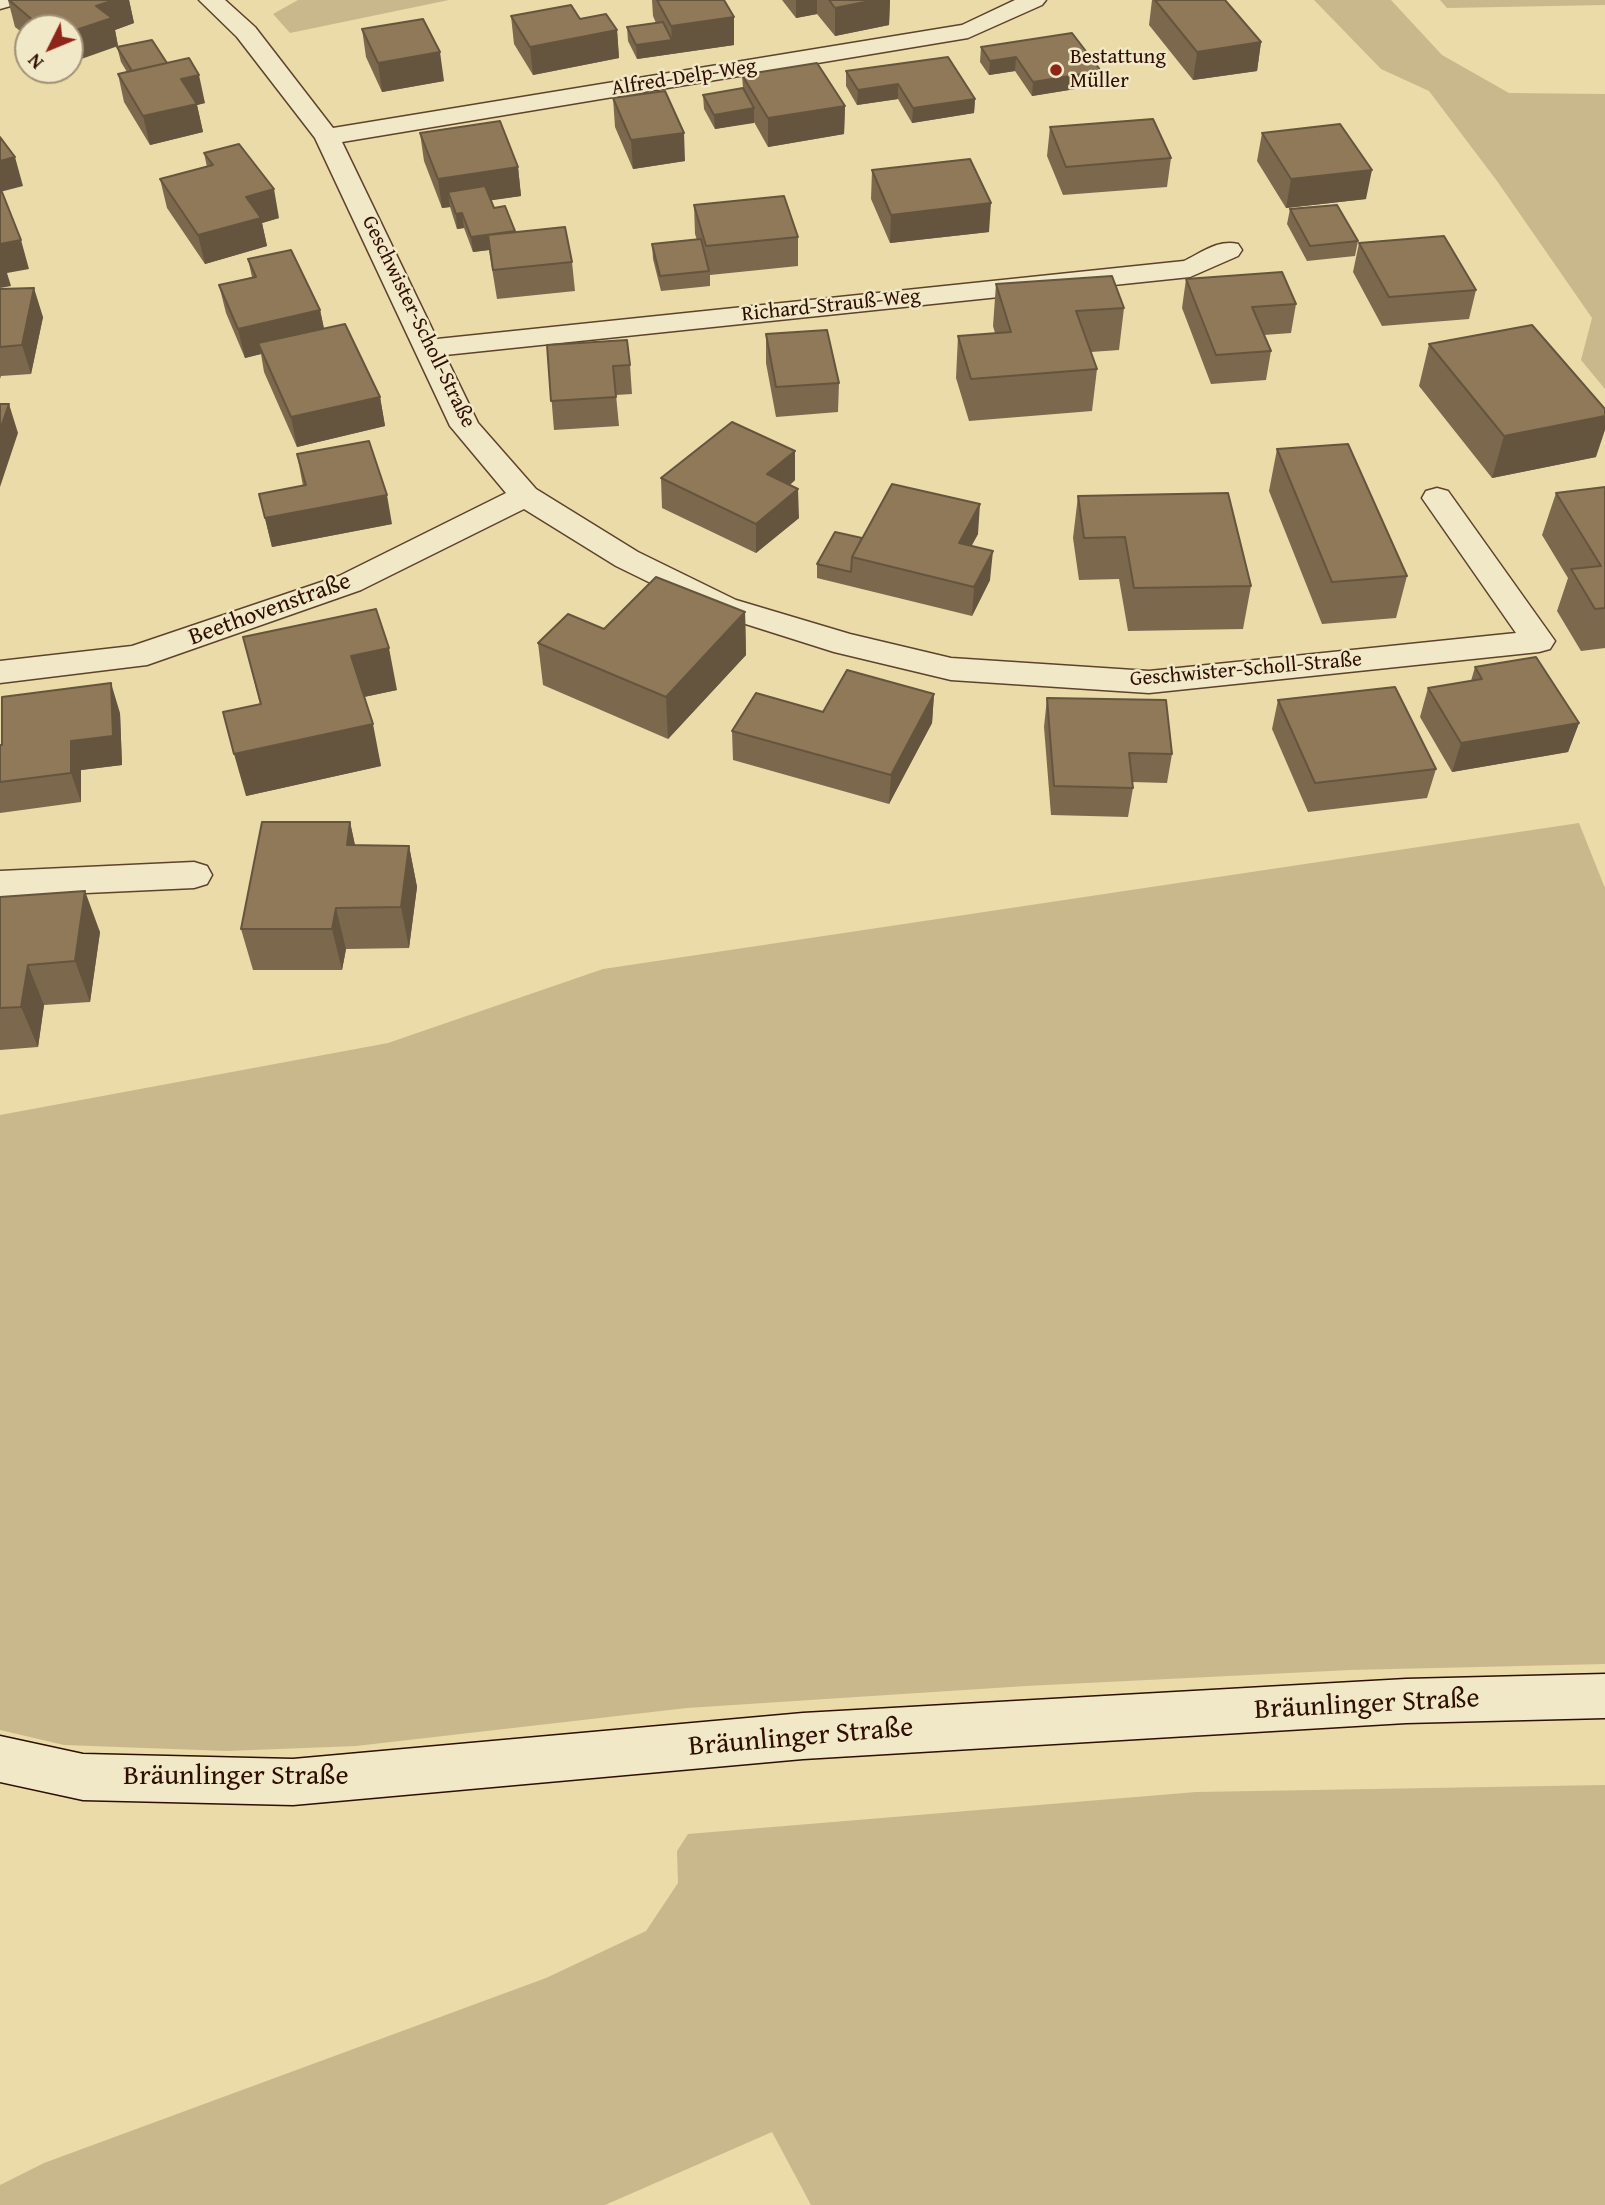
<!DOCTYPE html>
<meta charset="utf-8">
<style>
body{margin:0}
#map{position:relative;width:1605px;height:2205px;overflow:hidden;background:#eadba9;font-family:"Gentium Book Plus",serif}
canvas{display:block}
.north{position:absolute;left:14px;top:14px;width:70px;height:70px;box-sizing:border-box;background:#f1e8c7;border:2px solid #a39178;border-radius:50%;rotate:227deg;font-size:19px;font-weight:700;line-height:28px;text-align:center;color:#2f0f02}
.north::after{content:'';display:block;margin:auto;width:24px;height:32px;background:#8f2418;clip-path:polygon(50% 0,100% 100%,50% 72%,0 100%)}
</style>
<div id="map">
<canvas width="1605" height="2205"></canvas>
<div class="north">N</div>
</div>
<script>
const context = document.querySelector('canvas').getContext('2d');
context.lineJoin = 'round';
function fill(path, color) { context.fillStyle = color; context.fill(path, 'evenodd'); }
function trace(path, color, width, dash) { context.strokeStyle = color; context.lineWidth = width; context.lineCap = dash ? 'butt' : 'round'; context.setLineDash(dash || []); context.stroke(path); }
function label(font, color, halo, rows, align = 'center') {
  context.font = font + ' "Gentium Book Plus",serif'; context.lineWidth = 5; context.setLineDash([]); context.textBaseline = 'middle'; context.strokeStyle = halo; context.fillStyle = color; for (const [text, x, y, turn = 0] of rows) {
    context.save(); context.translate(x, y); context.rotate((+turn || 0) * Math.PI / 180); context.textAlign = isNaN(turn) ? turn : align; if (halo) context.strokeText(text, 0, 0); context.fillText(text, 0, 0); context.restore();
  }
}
fill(new Path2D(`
 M 298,0 L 449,0 L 290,33 L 273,14 Z
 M 1314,0 L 1391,0 L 1442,55 L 1509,93 L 1605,94 L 1605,389 L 1581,360 L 1592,318 L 1497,181 L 1429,91 L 1381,69 Z
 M 1440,0 L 1605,0 L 1605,5 L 1447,8 Z
 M 1579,823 L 1605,888 L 1605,1664 L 1350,1670 L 1026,1686 L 687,1708 L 356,1746 L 227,1751 L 64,1745 L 0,1730 L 0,1115 L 388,1043 L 603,969 Z
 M 1605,1785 L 1605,2205 L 811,2205 L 772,2132 L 605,2205 L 0,2205 L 0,2185 L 44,2163 L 546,1978 L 646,1931 L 678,1883 L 677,1851 L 688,1834 L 1196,1792 Z`), '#cab88d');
const minor = new Path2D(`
 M 0,0 L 18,0 L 14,5 L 0,9 Z
 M 199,0 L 225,0 L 255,27 L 333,128 L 962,25 L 1015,0 L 1046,0 L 1042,5 L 968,38 L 342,142 L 437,339 L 1184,261 C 1201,253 1218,239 1238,244 L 1242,250 L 1238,256 L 1190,277 L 445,355 L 478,423 L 536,489 L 638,552 L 736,600 L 850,634 L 951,658 L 1149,671 L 1516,633 L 1422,498 L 1426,491 L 1437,488 L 1448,491 L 1555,641 L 1550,649 L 1539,652 L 1149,693 L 951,680 L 834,652 L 714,614 L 616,566 L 524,509 L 361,590 L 147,665 L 0,683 L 0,661 L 132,646 L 339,576 L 506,493 L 450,426 L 315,138 L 237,37 Z
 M 194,862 L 207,866 L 212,875 L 207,884 L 194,888 L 0,897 L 0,871 Z`);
const secondary = new Path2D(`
 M 1605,1674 L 1605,1718 L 1406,1723 L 803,1759 L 293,1805 L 83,1800 L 0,1782 L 0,1736 L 83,1754 L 293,1759 L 803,1713 L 1406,1679 Z`);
trace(minor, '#5e422c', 3);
trace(secondary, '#2f0f02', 3);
fill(minor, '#f1e8c7');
fill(secondary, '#f1e8c7');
fill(new Path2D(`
 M 8,0 L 129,0 L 134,23 L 115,30 L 118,46 L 70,28 L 28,28 L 28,37 L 15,27 Z
 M 652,0 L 724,0 L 734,17 L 734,45 L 637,59 L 628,41 L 627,27 L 656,23 L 653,16 Z
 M 782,0 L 890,0 L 889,25 L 835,36 L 817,14 L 796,18 Z
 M 1152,0 L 1225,0 L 1261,42 L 1257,71 L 1193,80 L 1149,25 Z
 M 511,16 L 580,19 L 617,30 L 619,58 L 533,75 L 514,44 Z
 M 362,29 L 444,81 L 382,92 L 366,57 Z
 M 1072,33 L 1100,85 L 1032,96 L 1015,71 L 989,75 L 980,62 L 981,47 Z
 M 117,47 L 167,63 L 205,103 L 197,105 L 203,132 L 150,145 L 124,102 L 118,74 L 127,72 L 121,62 Z
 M 846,71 L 975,99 L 974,113 L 912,123 L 898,99 L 857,105 L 846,86 Z
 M 742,75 L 845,106 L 844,134 L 768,147 L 754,122 L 715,129 L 704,109 L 703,95 L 743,88 Z
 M 613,98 L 685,161 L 633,169 L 615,127 Z
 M 1050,127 L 1171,158 L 1167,187 L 1063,195 L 1047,156 Z
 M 420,133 L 518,167 L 521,196 L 490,200 L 494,208 L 515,232 L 572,262 L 575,291 L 497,299 L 489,250 L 473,252 L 464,228 L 457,229 L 450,207 L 442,208 L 424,161 Z
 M 1262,133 L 1366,199 L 1286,208 L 1257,161 Z
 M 204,153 L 279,218 L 262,223 L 267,246 L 205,264 L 167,208 L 160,179 L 207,167 Z
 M 872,170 L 989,232 L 890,243 L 871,199 Z
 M 694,205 L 798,237 L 798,266 L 710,275 L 710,286 L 661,291 L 653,259 L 652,244 L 697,240 L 695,234 Z
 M 1290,209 L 1358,241 L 1355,256 L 1307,261 L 1287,224 Z
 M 1359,243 L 1476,290 L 1469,319 L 1382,326 L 1353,272 Z
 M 248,259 L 320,310 L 324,328 L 380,397 L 385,426 L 297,447 L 264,372 L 261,354 L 245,358 L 226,313 L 219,285 L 252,277 Z
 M 1186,279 L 1296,304 L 1291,333 L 1264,335 L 1271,351 L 1266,380 L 1211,384 L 1182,308 Z
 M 996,284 L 1124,308 L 1119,350 L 1091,352 L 1097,369 L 1092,411 L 969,421 L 956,378 L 958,336 L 995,333 L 993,326 Z
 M 0,289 L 43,317 L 31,374 L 1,376 L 0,379 Z
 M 766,334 L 839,383 L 838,412 L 776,417 L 766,363 Z
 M 1429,344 L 1596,457 L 1492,478 L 1419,386 Z
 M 547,345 L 630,365 L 632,394 L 616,395 L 619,426 L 554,430 Z
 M 1277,449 L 1407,576 L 1396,618 L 1322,624 L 1269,491 Z
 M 795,451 L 795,480 L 790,485 L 799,518 L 756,553 L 662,508 L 661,478 Z
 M 297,454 L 392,524 L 272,547 L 259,494 L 303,486 Z
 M 1605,487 L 1605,648 L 1581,651 L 1557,611 L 1568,578 L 1542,535 L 1556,493 Z
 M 1078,496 L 1251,586 L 1243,629 L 1128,631 L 1119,579 L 1079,580 L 1073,538 Z
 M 978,534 L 971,546 L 990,580 L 972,616 L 817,578 L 817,564 L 862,538 Z
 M 745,612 L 746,655 L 668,739 L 543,685 L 538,643 L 604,629 Z
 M 243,637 L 397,690 L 364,697 L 381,766 L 246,796 L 260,704 Z
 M 1475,667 L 1579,723 L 1568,752 L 1452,772 L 1420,717 L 1428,688 L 1471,681 Z
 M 934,694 L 932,723 L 889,804 L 733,760 L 732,731 L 823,712 Z
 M 1047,698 L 1172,754 L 1167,783 L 1132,782 L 1133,788 L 1128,817 L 1051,815 L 1044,727 Z
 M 1278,700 L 1436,769 L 1427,798 L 1308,812 L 1272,729 Z
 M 120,713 L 122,765 L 81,770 L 81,802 L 0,813 L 0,745 Z
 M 350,822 L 355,846 L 409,846 L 417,887 L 409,948 L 346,949 L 342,970 L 253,970 L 241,929 Z
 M 0,897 L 100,932 L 90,1002 L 44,1005 L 38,1047 L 0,1050 Z`), '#7c684d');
fill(new Path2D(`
 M 114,0 L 129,0 L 134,23 L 115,30 L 118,46 L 70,63 L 70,32 L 96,6 Z
 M 796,0 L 817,0 L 817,14 L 796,18 Z
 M 875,0 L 890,0 L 889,25 L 835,36 L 835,8 Z
 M 734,17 L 734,45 L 637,59 L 636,45 L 672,40 L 671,26 Z
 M 617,30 L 619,58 L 533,75 L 530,47 Z
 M 1261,42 L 1257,71 L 1193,80 L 1197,52 Z
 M 440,52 L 444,81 L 382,92 L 378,63 Z
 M 1016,57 L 1015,71 L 989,75 L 990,61 Z
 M 1101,71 L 1100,85 L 1032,96 L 1033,82 Z
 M 199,75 L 205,103 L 197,105 L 203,132 L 150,145 L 143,116 L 181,79 Z
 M 898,84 L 898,99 L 857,105 L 858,90 Z
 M 975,99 L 974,113 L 912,123 L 913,108 Z
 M 845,106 L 844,134 L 768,147 L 768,118 Z
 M 754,108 L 754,123 L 715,129 L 714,115 Z
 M 684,133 L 685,161 L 633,169 L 631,140 Z
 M 15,157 L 23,186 L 0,192 L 0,161 Z
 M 518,167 L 521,196 L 453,206 L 448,192 L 450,207 L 442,208 L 438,179 Z
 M 1372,170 L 1366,199 L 1286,208 L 1291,179 Z
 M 274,189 L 279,218 L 262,223 L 267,246 L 205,264 L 198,235 L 246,197 Z
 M 991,203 L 989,232 L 890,243 L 891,215 Z
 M 462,213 L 464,228 L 457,229 L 456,214 Z
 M 488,235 L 489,250 L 473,252 L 471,237 Z
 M 21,240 L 29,269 L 7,273 L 11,286 L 0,288 L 0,244 Z
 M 34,288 L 43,317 L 31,374 L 22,345 Z
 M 320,310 L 326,339 L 258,343 L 261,354 L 245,358 L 238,329 Z
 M 380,397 L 385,426 L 297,447 L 291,417 Z
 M 9,404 L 18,433 L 0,487 L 0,430 Z
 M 1605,416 L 1605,430 L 1596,457 L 1492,478 L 1504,436 Z
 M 795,451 L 795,480 L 768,503 L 767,474 Z
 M 798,489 L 799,518 L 756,553 L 756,524 Z
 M 387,495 L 392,524 L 272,547 L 265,518 Z
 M 980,504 L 978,534 L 957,573 L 959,543 Z
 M 993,551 L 990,580 L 972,616 L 974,587 Z
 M 745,612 L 746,655 L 668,739 L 666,697 Z
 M 389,648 L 397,690 L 359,698 L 351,656 Z
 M 111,683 L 120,713 L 122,765 L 81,770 L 81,802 L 71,773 L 71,741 Z
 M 934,694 L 932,723 L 889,804 L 891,775 Z
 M 1579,723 L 1568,752 L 1452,772 L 1461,743 Z
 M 373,724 L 381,766 L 246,796 L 234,754 Z
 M 350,822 L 359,863 L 347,845 Z
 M 409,846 L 417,887 L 409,948 L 401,907 Z
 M 85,891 L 100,932 L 90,1002 L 75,961 Z
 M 336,908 L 346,949 L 342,970 L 332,929 Z
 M 28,965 L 44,1005 L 38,1047 L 21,1007 Z`), '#65553e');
const building = new Path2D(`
 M 9,0 L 114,0 L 96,6 L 112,18 L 70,32 L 70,28 L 42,28 Z
 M 657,0 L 724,0 L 734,17 L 671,26 Z
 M 829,0 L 875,0 L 835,8 Z
 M 1155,0 L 1225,0 L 1261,42 L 1197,52 Z
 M 571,5 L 580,19 L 606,14 L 617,30 L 530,47 L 511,16 Z
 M 423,19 L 440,52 L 378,63 L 362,29 Z
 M 663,22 L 672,40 L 636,45 L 627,27 Z
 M 1072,33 L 1101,71 L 1033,82 L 1016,57 L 990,61 L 981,47 Z
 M 152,40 L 167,63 L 132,71 L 117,47 Z
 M 948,57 L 975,99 L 913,108 L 898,84 L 858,90 L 846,71 Z
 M 189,58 L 199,75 L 181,79 L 197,104 L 143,116 L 118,74 Z
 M 817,63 L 845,106 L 768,118 L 742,75 Z
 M 743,88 L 754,108 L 714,115 L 703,95 Z
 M 665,91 L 684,133 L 631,140 L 613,98 Z
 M 1153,119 L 1171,158 L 1066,167 L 1050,127 Z
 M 500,121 L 518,167 L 438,179 L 420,133 Z
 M 1340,124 L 1372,170 L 1291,179 L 1262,133 Z
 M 0,137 L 15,157 L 0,161 Z
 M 239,144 L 274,189 L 246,197 L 261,218 L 198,235 L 160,179 L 213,165 L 204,153 Z
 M 970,159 L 991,203 L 891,215 L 872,170 Z
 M 485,186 L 494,208 L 505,206 L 515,231 L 471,237 L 462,213 L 456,214 L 448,192 Z
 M 0,192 L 2,192 L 21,240 L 0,244 Z
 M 784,196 L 798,237 L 706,246 L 694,205 Z
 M 1337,205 L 1358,241 L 1310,246 L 1290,209 Z
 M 565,227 L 572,262 L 493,270 L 488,235 Z
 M 1444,236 L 1476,290 L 1389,297 L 1359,243 Z
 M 701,239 L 709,271 L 660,276 L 652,244 Z
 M 291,250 L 320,310 L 238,329 L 219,285 L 256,277 L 248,259 Z
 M 1282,272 L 1296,304 L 1252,307 L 1271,351 L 1216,355 L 1186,279 Z
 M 1112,276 L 1124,308 L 1076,311 L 1097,369 L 971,379 L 958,336 L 1011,332 L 996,284 Z
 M 34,288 L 22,345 L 0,347 L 0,289 Z
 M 345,324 L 380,397 L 291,417 L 258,343 Z
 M 1532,325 L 1605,409 L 1605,416 L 1504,436 L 1429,344 Z
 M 827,330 L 839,383 L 776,387 L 766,334 Z
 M 627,340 L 630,365 L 613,366 L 616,397 L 551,401 L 547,345 Z
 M 0,404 L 9,404 L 0,430 Z
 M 732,422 L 795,451 L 767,474 L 798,489 L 756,524 L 661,478 Z
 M 369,441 L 387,495 L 265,518 L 259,494 L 306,485 L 297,454 Z
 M 1348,444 L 1407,576 L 1332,582 L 1277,449 Z
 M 892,484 L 980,504 L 959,543 L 993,551 L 974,587 L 852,557 Z
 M 1605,487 L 1605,608 L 1595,609 L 1571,569 L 1601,566 L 1556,493 Z
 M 1228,493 L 1251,586 L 1134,588 L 1125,537 L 1084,538 L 1078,496 Z
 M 835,532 L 862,538 L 852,557 L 851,572 L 817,564 Z
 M 656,577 L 745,612 L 666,697 L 538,643 L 568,614 L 604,629 Z
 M 376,609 L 389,648 L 351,656 L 373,724 L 234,754 L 223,712 L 261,704 L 243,637 Z
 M 1536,657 L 1579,723 L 1461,743 L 1428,688 L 1482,679 L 1475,667 Z
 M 847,670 L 934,694 L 891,775 L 732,731 L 756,693 L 823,712 Z
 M 111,683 L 113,736 L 71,741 L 71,773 L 0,782 L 0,745 L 2,745 L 2,697 Z
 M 1395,687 L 1436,769 L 1315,783 L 1278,700 Z
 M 1047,698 L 1166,700 L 1172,754 L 1129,753 L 1133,788 L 1054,786 Z
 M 262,822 L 350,822 L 347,845 L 409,846 L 401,907 L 336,908 L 332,929 L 241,929 Z
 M 85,891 L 75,961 L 28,965 L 21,1007 L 0,1008 L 0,897 Z`);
fill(building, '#907959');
trace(building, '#65553e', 2);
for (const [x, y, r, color] of [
 [1056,70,7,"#8f2418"]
]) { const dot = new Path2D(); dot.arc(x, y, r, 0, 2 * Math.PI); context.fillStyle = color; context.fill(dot); trace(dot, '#f1e8c7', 2.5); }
label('21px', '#2f0f02', '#f1e8c7', [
 ["Bestattung",1070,58],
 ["Müller",1070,82]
], 'left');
label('21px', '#2f0f02', '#f1e8c7', [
 ["Alfred-Delp-Weg",684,78,-9],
 ["Richard-Strauß-Weg",831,306,-6],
 ["Geschwister-Scholl-Straße",418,322,64],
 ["Geschwister-Scholl-Straße",1246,670,-5]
]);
label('24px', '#2f0f02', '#f1e8c7', [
 ["Beethovenstraße",270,610,-20]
]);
label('28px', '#2f0f02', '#f1e8c7', [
 ["Bräunlinger Straße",1367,1705,-3],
 ["Bräunlinger Straße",801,1738,-5],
 ["Bräunlinger Straße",236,1777]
]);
</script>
